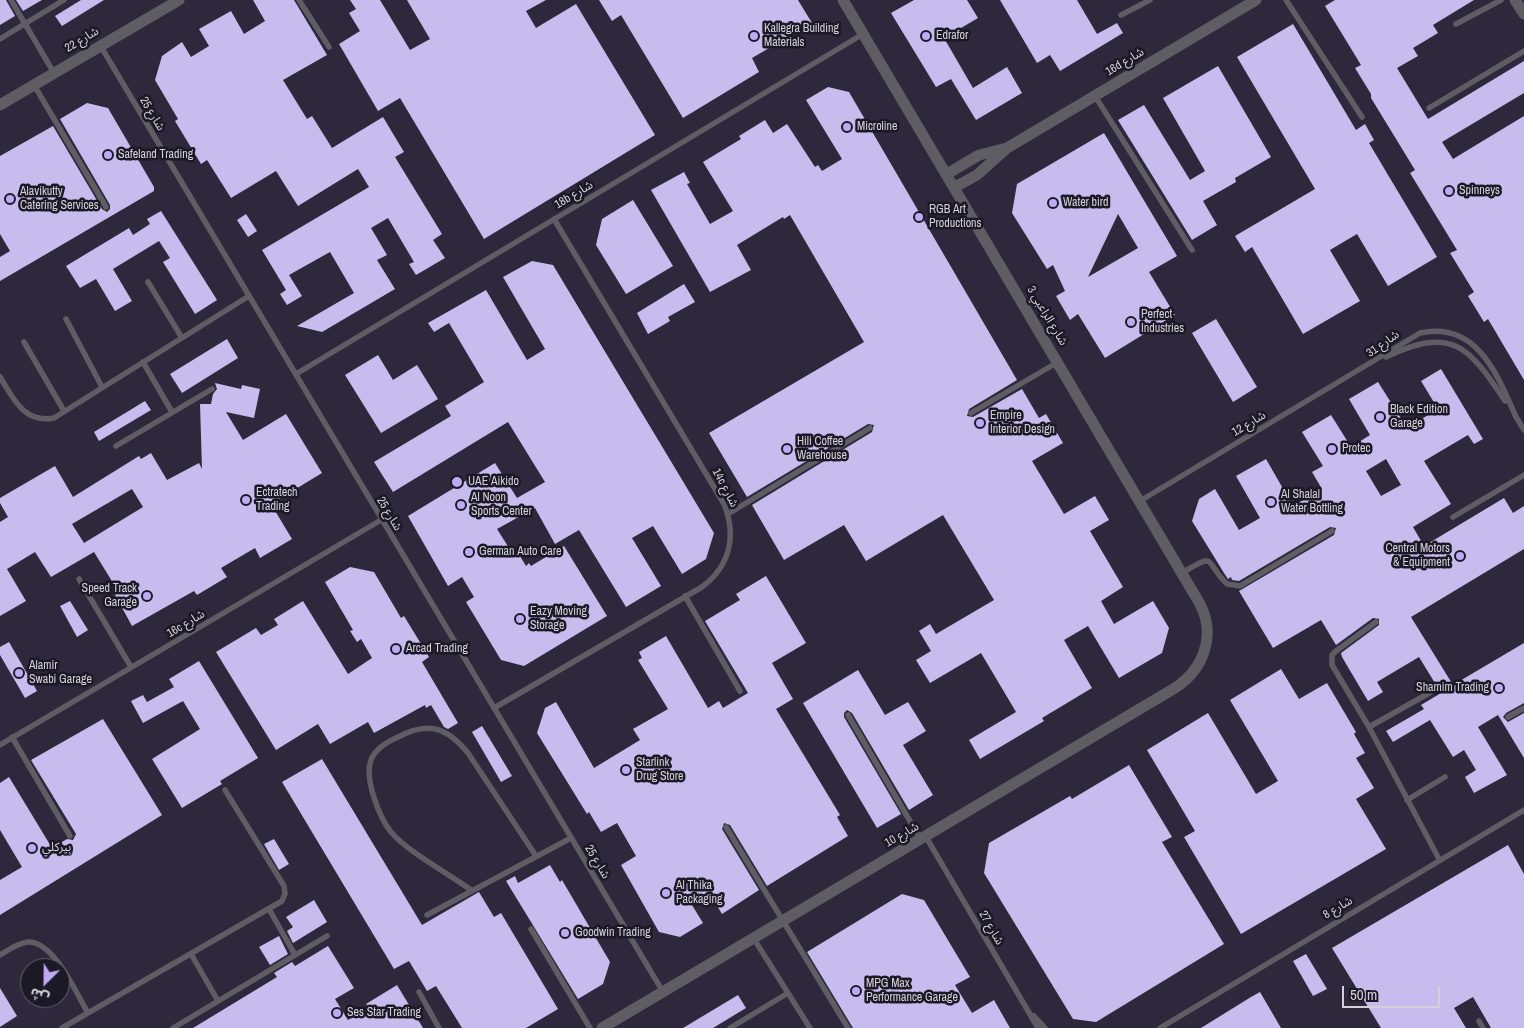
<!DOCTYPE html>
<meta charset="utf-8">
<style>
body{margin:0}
#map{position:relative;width:1524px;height:1028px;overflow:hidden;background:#262230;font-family:"Archivo Narrow","Noto Sans Arabic",sans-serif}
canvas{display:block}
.north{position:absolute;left:20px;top:958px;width:50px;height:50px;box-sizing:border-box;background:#1c1926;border:1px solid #65626e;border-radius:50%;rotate:203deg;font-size:14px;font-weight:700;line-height:20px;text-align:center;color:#d2d0da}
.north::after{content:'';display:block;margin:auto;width:18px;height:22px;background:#bea9f4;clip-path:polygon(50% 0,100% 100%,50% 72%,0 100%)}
.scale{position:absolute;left:1342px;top:986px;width:98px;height:22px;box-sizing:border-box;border:2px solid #d2d0da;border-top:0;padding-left:6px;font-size:15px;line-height:18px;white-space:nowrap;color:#d2d0da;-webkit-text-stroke:4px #1c1926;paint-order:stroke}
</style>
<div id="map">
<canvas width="1524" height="1028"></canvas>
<div class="north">ش</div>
<div class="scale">50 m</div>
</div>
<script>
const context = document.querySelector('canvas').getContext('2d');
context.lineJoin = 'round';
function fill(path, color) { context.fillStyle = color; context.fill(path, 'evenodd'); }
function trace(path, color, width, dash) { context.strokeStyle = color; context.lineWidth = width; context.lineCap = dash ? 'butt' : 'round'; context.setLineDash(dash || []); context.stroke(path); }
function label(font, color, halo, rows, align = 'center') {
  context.font = font + ' "Archivo Narrow","Noto Sans Arabic",sans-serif'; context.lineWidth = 5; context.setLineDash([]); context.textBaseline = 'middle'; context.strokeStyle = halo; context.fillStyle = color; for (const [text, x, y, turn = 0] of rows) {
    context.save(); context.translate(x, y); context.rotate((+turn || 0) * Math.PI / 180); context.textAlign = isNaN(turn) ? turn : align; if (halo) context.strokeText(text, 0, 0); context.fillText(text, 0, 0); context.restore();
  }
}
fill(new Path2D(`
 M 0,0 L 1524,0 L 1524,1028 L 0,1028 ZM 30,968 L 60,968 L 60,998 L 30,998 Z`), '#2e283c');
fill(new Path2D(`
 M 0,0 L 6,0 L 15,16 L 0,25 Z
 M 16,0 L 42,0 L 23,11 Z
 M 81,0 L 104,0 L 62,26 L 55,16 Z
 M 253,0 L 294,0 L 327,55 L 283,80 L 307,119 L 312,116 L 332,148 L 383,117 L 404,152 L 395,157 L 442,234 L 433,240 L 445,258 L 416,275 L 409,264 L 414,262 L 388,218 L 371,228 L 387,255 L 377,260 L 395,289 L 322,332 L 297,326 L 354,293 L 330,252 L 289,275 L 302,296 L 287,305 L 280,294 L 286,290 L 262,250 L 369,187 L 358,169 L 298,206 L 276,171 L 231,198 L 207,160 L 201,164 L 175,121 L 178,119 L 155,80 L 162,56 L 182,42 L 191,57 L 209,46 L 199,29 L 231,11 L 244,34 L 265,21 Z
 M 350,0 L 380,0 L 410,50 L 430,39 L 407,0 L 546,0 L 526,11 L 536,28 L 576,4 L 655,135 L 484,239 L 400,98 L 378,111 L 339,44 L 360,31 L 349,13 L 356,9 Z
 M 599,0 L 798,0 L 812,23 L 752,58 L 759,72 L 683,118 L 621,15 L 612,21 Z
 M 914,0 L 967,0 L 978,18 L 944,38 L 973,88 L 1007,67 L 1022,93 L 976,120 L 951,79 L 936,87 L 891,13 Z
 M 1000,0 L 1077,0 L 1097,34 L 1117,23 L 1123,33 L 1060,71 L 1050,55 L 1037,63 Z
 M 1335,0 L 1474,0 L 1433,25 L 1438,33 L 1413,48 L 1418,56 L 1397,68 L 1428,119 L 1524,61 L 1524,93 L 1442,142 L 1453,159 L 1524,116 L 1524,380 L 1488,319 L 1484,322 L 1468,296 L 1474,292 L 1450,253 L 1457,250 L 1410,173 L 1415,170 L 1371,98 L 1371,94 L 1355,68 L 1361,65 L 1325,6 Z
 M 1293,24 L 1356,130 L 1365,124 L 1374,140 L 1369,143 L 1437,257 L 1388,286 L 1357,234 L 1330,250 L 1360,301 L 1303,334 L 1252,247 L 1245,252 L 1235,236 L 1315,189 L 1237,57 Z
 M 1218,66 L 1271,157 L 1235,178 L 1236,182 L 1203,201 L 1217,225 L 1192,240 L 1118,120 L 1144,105 L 1190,180 L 1205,171 L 1163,98 Z
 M 828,87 L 849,92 L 1017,380 L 969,409 L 967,416 L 973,417 L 1022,389 L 1039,418 L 1046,414 L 1063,443 L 1032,461 L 1064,514 L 1095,496 L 1109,520 L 1090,531 L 1123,587 L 1101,601 L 1114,624 L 1153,601 L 1169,628 L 1162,653 L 1119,678 L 1088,626 L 1064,640 L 1092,688 L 1042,718 L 1044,721 L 980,759 L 969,740 L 1016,712 L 981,653 L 930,683 L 916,660 L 931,651 L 919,631 L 930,624 L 936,634 L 994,600 L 943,515 L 866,561 L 844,525 L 784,560 L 752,505 L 872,432 L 874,425 L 868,424 L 747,497 L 709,433 L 864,342 L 790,215 L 784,219 L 783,217 L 737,245 L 751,270 L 710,292 L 651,190 L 684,172 L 690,183 L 687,184 L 710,224 L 733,211 L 703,162 L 741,139 L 739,136 L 765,120 L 773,133 L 787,124 L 815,167 L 818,165 L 822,171 L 842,159 L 806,100 Z
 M 87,103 L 108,108 L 154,187 L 154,191 L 0,281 L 0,257 L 10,251 L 0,234 L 0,156 L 53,126 L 102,209 L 107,212 L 110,209 L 110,205 L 60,119 Z
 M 1104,133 L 1177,256 L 1149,272 L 1175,315 L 1105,358 L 1078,314 L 1070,320 L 1056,296 L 1065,291 L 1053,265 L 1047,269 L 1012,213 L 1017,184 ZM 1118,214 L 1138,248 L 1088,277 Z
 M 633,200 L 673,266 L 626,294 L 596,245 L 602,219 Z
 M 161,211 L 217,300 L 195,314 L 163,262 L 170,258 L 159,241 L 113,269 L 132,301 L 115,311 L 96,279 L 80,288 L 66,266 L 129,228 L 133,235 L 150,224 L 147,219 Z
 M 246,214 L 257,231 L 248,237 L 237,220 Z
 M 532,261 L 553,265 L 714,533 L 706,559 L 682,574 L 653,526 L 632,538 L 661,586 L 626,607 L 579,530 L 555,544 L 535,508 L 497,529 L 511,551 L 515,548 L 526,566 L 529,563 L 531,566 L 564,546 L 607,616 L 524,666 L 501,660 L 466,602 L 474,597 L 462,577 L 448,586 L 408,516 L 495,463 L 517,498 L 545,482 L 508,422 L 393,492 L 374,462 L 451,416 L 445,406 L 484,382 L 449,323 L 434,332 L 428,323 L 486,290 L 527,360 L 545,349 L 503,277 Z
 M 684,284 L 695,302 L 668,317 L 670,321 L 648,334 L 637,313 Z
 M 1216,319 L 1257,387 L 1233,402 L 1192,333 Z
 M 227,339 L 238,358 L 182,393 L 170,374 Z
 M 378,355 L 393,380 L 417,365 L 438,399 L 381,433 L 345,375 Z
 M 1441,369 L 1483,439 L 1474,444 L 1468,435 L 1424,461 L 1451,504 L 1413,527 L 1424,546 L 1504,498 L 1513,513 L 1524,506 L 1524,549 L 1411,617 L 1453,685 L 1524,643 L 1524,703 L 1506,713 L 1503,717 L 1508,722 L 1524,713 L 1524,758 L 1498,715 L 1478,727 L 1507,775 L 1474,793 L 1465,777 L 1476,770 L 1464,750 L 1453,757 L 1430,720 L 1393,742 L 1386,731 L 1424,709 L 1421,705 L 1441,693 L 1419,657 L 1377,682 L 1383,692 L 1368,701 L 1342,657 L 1341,653 L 1379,625 L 1379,619 L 1373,618 L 1336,645 L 1321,620 L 1273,648 L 1239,591 L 1334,535 L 1336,528 L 1330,527 L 1239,581 L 1232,580 L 1231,577 L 1228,579 L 1224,573 L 1192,521 L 1199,499 L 1215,489 L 1239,530 L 1260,518 L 1236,476 L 1266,459 L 1293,506 L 1322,489 L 1312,472 L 1323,466 L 1302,432 L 1331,415 L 1351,447 L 1370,435 L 1349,399 L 1378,382 L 1407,428 L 1438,409 L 1421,381 ZM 1386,459 L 1401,485 L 1381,496 L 1366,471 Z
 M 215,383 L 241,389 L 242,385 L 260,389 L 254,418 L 226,412 L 243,440 L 286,414 L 322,473 L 271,504 L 292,539 L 260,558 L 255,548 L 221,568 L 227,577 L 197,595 L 194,591 L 132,626 L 114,593 L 118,591 L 94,552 L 51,577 L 35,552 L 7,569 L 26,601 L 0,616 L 0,522 L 8,517 L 0,503 L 0,498 L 55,466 L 73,497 L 139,456 L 141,459 L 151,453 L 167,480 L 199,463 L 202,469 L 200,404 L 211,404 L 213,394 L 217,389 ZM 132,489 L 143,507 L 84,543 L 72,524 Z
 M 145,401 L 151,410 L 99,441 L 94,432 Z
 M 350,567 L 374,572 L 401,618 L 404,616 L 429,657 L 422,662 L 458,723 L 448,729 L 444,727 L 431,705 L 426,708 L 425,705 L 374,733 L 368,722 L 330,744 L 318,724 L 276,750 L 216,652 L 256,628 L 261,635 L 278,625 L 274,619 L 303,601 L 348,674 L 372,658 L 361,639 L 357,642 L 350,631 L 353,630 L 325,582 Z
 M 766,576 L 806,643 L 772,663 L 793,699 L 776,709 L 840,815 L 837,817 L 848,836 L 767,886 L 730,825 L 724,823 L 722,829 L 759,890 L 722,914 L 710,894 L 692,905 L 703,923 L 680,937 L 659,932 L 621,865 L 636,856 L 617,823 L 601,832 L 589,812 L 587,814 L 537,733 L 545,708 L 556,702 L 594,768 L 640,740 L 633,729 L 668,709 L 638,660 L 642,658 L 639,652 L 666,636 L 708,708 L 719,701 L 723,708 L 748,693 L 705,621 L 740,600 L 736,594 Z
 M 70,601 L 88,630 L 77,637 L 60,606 Z
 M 9,642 L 37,691 L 25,698 L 0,655 L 0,647 Z
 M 199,661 L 258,758 L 220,781 L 222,784 L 182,808 L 152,759 L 200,729 L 183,701 L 143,723 L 131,701 L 143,695 L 147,702 L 174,687 L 169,679 Z
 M 1281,669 L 1299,699 L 1327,683 L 1356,732 L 1354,734 L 1365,753 L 1356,758 L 1374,788 L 1356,799 L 1386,849 L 1241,934 L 1184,837 L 1195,831 L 1147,750 L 1208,713 L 1256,794 L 1278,781 L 1230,700 Z
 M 858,670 L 885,715 L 908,702 L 926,731 L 903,745 L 933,795 L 909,810 L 852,713 L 847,710 L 844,713 L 844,717 L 901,814 L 877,828 L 803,703 Z
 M 103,719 L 162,815 L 0,915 L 0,880 L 22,867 L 0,830 L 0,783 L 9,777 L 52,848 L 67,839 L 73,840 L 76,834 L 31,760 Z
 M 482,726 L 512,776 L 501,782 L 472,732 Z
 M 322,759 L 422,925 L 479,892 L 494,917 L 501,913 L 558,1009 L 526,1028 L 462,1028 L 436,986 L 427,991 L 409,961 L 394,969 L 282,782 Z
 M 1129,765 L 1172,837 L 1162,842 L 1224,944 L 1096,1022 L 1073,1019 L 984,873 L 989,843 L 1070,796 L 1072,799 Z
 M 274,839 L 289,864 L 279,870 L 264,844 Z
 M 1508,845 L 1524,874 L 1524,1028 L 1491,1028 L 1473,997 L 1454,1008 L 1466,1028 L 1381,1028 L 1332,948 Z
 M 550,865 L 560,882 L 562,880 L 610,962 L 603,984 L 578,999 L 506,881 L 515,876 L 518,883 Z
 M 902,894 L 924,900 L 970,977 L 955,985 L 972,1013 L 994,1000 L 1010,1028 L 853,1028 L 807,952 Z
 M 314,900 L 327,922 L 293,943 L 287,931 L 293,927 L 286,917 Z
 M 279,936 L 288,954 L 270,965 L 259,947 Z
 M 328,946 L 354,988 L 335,999 L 348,1020 L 369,1007 L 366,1004 L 397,985 L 423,1028 L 193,1028 L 277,977 L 274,973 L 292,962 L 295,966 Z
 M 1306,954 L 1327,989 L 1313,996 L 1293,961 Z
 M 0,988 L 17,1016 L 0,1027 Z
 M 1260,992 L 1281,1028 L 1201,1028 L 1251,997 Z
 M 738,995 L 746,1008 L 713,1028 L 683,1028 Z`), '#c8bbee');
trace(new Path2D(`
 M 11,0 L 54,73
 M 299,0 L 329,47
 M 1286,0 L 1362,117
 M 1121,15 L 1150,0
 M 1456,24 L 1501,0
 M 0,39 L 64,0
 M 100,45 L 663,992
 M 34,85 L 106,207
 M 1095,96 L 1192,250
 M 1429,108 L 1524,51
 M 148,282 L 182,338
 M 66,319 L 102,387
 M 24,342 L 64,411
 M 1386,357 C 1453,325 1469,347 1505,401
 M 143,362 L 172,412
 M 296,374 L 863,34
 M 0,377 C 13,398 24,424 54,418 L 249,296
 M 971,413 L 1058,362
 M 1515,415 L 1524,430
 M 116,446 L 212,389
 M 1140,501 L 1420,333 C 1477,321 1497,374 1516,417
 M 728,514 L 870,428
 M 1453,517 L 1524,475
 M 1182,573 C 1218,551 1204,562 1227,584 L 1240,586 L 1332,531
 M 79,579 L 131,667
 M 685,596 L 740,691
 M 1376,622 L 1336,651 L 1332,655 L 1332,665 L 1369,727 L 1439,859
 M 494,708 L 702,587 C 730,566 737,536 724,504 L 554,219
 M 848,715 L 921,840
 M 1508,717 L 1524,708
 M 1369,727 L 1431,692
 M 12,737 L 70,836
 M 0,745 L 381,520
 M 1407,800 L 1445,777
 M 726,827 L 848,1028
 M 926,837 L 1038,1028
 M 471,890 C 448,873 409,853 391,832 C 379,817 364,778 371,760 C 375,749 385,743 396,738 C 427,721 446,726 468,753 L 536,856
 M 269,909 L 295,955
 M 427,915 L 571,838
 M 531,929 L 590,1028
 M 754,939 L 810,1028
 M 191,954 L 218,1001
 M 0,955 C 9,950 17,943 28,942 C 54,941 76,993 88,1013
 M 419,992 L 439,1028
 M 1034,1016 L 1045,1028
 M 1479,1021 L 1483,1028
 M 62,1028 L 282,901 L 285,894 L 284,886 L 225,790
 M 173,1028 L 327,936
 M 730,1028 L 788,993
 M 1160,1028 L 1524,810`), '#5f5d64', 5.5);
trace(new Path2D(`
 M 1515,0 L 1524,14
 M 0,105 L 179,0
 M 947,174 L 979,155 L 1007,148
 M 955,187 L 977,175 L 1007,148 L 1256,0
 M 602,1028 L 1175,688 C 1204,669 1216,635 1200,604 L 843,0`), '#5f5d64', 11);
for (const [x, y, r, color] of [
 [754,36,5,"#bea9f4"],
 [926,36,5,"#bea9f4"],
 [847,127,5,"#bea9f4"],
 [108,155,5,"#bea9f4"],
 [1449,191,5,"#bea9f4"],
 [10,199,5,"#bea9f4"],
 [1053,203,5,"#bea9f4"],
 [919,217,5,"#bea9f4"],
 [1131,322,5,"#bea9f4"],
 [1380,417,5,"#bea9f4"],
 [980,423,5,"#bea9f4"],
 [787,449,5,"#bea9f4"],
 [1332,449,5,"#bea9f4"],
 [457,482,6,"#bea9f4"],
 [246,500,5,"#bea9f4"],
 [1271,502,5,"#bea9f4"],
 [461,505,5,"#bea9f4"],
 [469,552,5,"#bea9f4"],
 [1460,556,5,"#bea9f4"],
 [147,596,5,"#bea9f4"],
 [520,619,5,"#bea9f4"],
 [396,649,5,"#bea9f4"],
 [19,673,5,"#bea9f4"],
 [1499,688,5,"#bea9f4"],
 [626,770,5,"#bea9f4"],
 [32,848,5,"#bea9f4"],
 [666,893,5,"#bea9f4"],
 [565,933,5,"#bea9f4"],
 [856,991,5,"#bea9f4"],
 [337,1013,5,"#bea9f4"]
]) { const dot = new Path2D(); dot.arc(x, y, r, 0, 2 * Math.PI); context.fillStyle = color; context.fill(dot); trace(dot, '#1c1926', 2); }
label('12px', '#d2d0da', '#1c1926', [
 ["Kallegra Building",764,29],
 ["Materials",764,43],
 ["Edrafor",936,36],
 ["Microline",857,127],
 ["Safeland Trading",118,155],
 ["Spinneys",1459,191],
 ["Alavikutty",20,192],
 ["Catering Services",20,206],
 ["Water bird",1063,203],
 ["RGB Art",929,210],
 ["Productions",929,224],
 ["Perfect",1141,315],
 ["Industries",1141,329],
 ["Black Edition",1390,410],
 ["Garage",1390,424],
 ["Empire",990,416],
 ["Interior Design",990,430],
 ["Hili Coffee",797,442],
 ["Warehouse",797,456],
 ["Protec",1342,449],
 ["UAE Aikido",468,482],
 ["Ectratech",256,493],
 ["Trading",256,507],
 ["Al Shalal",1281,495],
 ["Water Bottling",1281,509],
 ["Al Noon",471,498],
 ["Sports Center",471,512],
 ["Central Motors",1450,549,"right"],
 ["& Equipment",1450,563,"right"],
 ["German Auto Care",479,552],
 ["Speed Track",137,589,"right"],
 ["Garage",137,603,"right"],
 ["Eazy Moving",530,612],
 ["Storage",530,626],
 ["Arcad Trading",406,649],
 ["Alamir",29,666],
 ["Swabi Garage",29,680],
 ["Shamim Trading",1489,688,"right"],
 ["Starlink",636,763],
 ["Drug Store",636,777],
 ["بيركلي",42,848],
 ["Al Thika",676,886],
 ["Packaging",676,900],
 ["Goodwin Trading",575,933],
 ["MPG Max",866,984],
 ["Performance Garage",866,998],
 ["Ses Star Trading",347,1013]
], 'left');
label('12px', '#d2d0da', '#1c1926', [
 ["شارع 22",82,40,-31],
 ["16d شارع",1125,62,-31],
 ["شارع 25",152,114,59],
 ["18b شارع",574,195,-31],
 ["شارع الراعبي 3",1047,316,59],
 ["شارع 31",1383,344,-35],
 ["شارع 12",1249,424,-31],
 ["14c شارع",725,488,62],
 ["شارع 25",389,514,59],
 ["16c شارع",186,624,-31],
 ["شارع 10",902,835,-30],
 ["شارع 25",597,862,59],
 ["شارع 8",1338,908,-31],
 ["شارع 27",991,928,60]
]);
</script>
